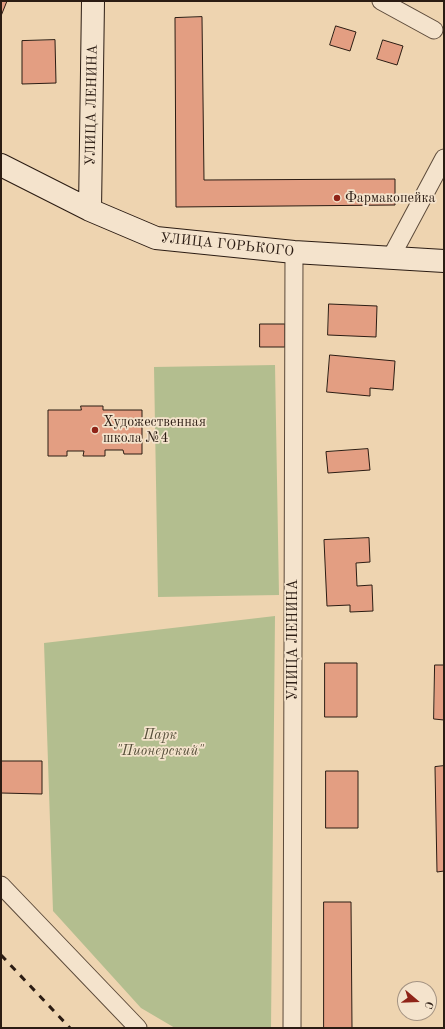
<!DOCTYPE html>
<meta charset="utf-8">
<style>
body{margin:0}
#map{position:relative;width:445px;height:1029px;overflow:hidden;background:#eed4b0;font-family:"Old Standard TT",serif}
canvas{display:block}
.frame{position:absolute;inset:0;border:2px solid #2b1c13;pointer-events:none}
.north{position:absolute;left:397px;top:981px;width:40px;height:40px;box-sizing:border-box;background:#f4e3cc;border:1px solid #a49382;border-radius:50%;rotate:109deg;font-size:11px;font-weight:700;line-height:16px;text-align:center;color:#2b1c13}
.north::after{content:'';display:block;margin:auto;width:14px;height:18px;background:#8f2418;clip-path:polygon(50% 0,100% 100%,50% 72%,0 100%)}
</style>
<div id="map">
<canvas width="445" height="1029"></canvas>
<div class="frame"></div>
<div class="north">С</div>
</div>
<script>
const context = document.querySelector('canvas').getContext('2d');
context.lineJoin = 'round';
function fill(path, color) { context.fillStyle = color; context.fill(path, 'evenodd'); }
function trace(path, color, width, dash) { context.strokeStyle = color; context.lineWidth = width; context.lineCap = dash ? 'butt' : 'round'; context.setLineDash(dash || []); context.stroke(path); }
function label(font, color, halo, rows, align = 'center') {
  context.font = font + ' "Old Standard TT",serif'; context.lineWidth = 3.5; context.setLineDash([]); context.textBaseline = 'middle'; context.strokeStyle = halo; context.fillStyle = color; for (const [text, x, y, turn = 0] of rows) {
    context.save(); context.translate(x, y); context.rotate((+turn || 0) * Math.PI / 180); context.textAlign = isNaN(turn) ? turn : align; if (halo) context.strokeText(text, 0, 0); context.fillText(text, 0, 0); context.restore();
  }
}
fill(new Path2D(`
 M 275,365 L 279,595 L 158,597 L 154,367 Z
 M 275,616 L 271,1028 L 175,1028 L 141,1008 L 53,911 L 44,643 Z`), '#b3be8f');
const building = new Path2D(`
 M 1,1 L 7,1 L 1,16 Z
 M 202,17 L 204,180 L 395,179 L 395,205 L 176,207 L 175,18 Z
 M 336,26 L 356,32 L 350,51 L 330,45 Z
 M 55,40 L 56,83 L 22,84 L 22,41 Z
 M 383,40 L 403,46 L 397,65 L 377,59 Z
 M 329,304 L 377,306 L 376,337 L 328,335 Z
 M 260,324 L 285,324 L 285,347 L 260,347 Z
 M 330,355 L 395,361 L 393,390 L 370,388 L 370,396 L 327,392 Z
 M 81,406 L 103,406 L 103,410 L 142,410 L 142,454 L 124,454 L 123,450 L 105,450 L 105,456 L 83,456 L 84,451 L 67,451 L 67,456 L 48,456 L 48,410 L 81,410 Z
 M 368,449 L 370,470 L 328,473 L 326,452 Z
 M 369,538 L 370,562 L 356,563 L 357,586 L 372,585 L 373,611 L 350,612 L 350,605 L 327,606 L 324,540 Z
 M 325,663 L 357,663 L 357,717 L 325,717 Z
 M 435,665 L 444,665 L 444,720 L 434,719 Z
 M 1,761 L 42,761 L 42,794 L 1,793 Z
 M 444,766 L 444,871 L 437,872 L 435,767 Z
 M 326,771 L 358,771 L 358,828 L 326,828 Z
 M 324,902 L 351,902 L 352,1028 L 324,1028 Z`);
fill(building, '#e39e82');
trace(building, '#2b1c13', 1);
const street = new Path2D(`
 M 381,1 L 434,30
 M 391,257 L 444,158
 M 1,885 L 138,1028
 M 292,1028 L 294,252`);
const secondary = new Path2D(`
 M 1,165 L 90,210 L 156,238 L 294,252 L 444,261
 M 90,210 L 93,1`);
trace(street, '#5c4a3a', 19);
trace(secondary, '#2b1c13', 24);
trace(street, '#f4e3cc', 17);
trace(secondary, '#f4e3cc', 22);
trace(new Path2D(`
 M 1,955 L 70,1028`), '#2b1c13', 3, [7, 7]);
for (const [x, y, r, color] of [
 [337,198,4,"#8f2418"],
 [95,430,4,"#8f2418"]
]) { const dot = new Path2D(); dot.arc(x, y, r, 0, 2 * Math.PI); context.fillStyle = color; context.fill(dot); trace(dot, '#f4e3cc', 1.5); }
label('14px', '#2b1c13', '#f4e3cc', [
 ["УЛИЦА ЛЕНИНА",92,105,-89],
 ["УЛИЦА ГОРЬКОГО",227,245,6],
 ["УЛИЦА ЛЕНИНА",293,640,-90]
]);
label('14px', '#2b1c13', '#f4e3cc', [
 ["Фармакопейка",345,198],
 ["Художественная",103,422],
 ["школа №4",103,438]
], 'left');
label('italic 14px', '#544d38', '#f4e3cc', [
 ["Парк",160,735],
 ["\"Пионерский\"",160,751]
]);
</script>
